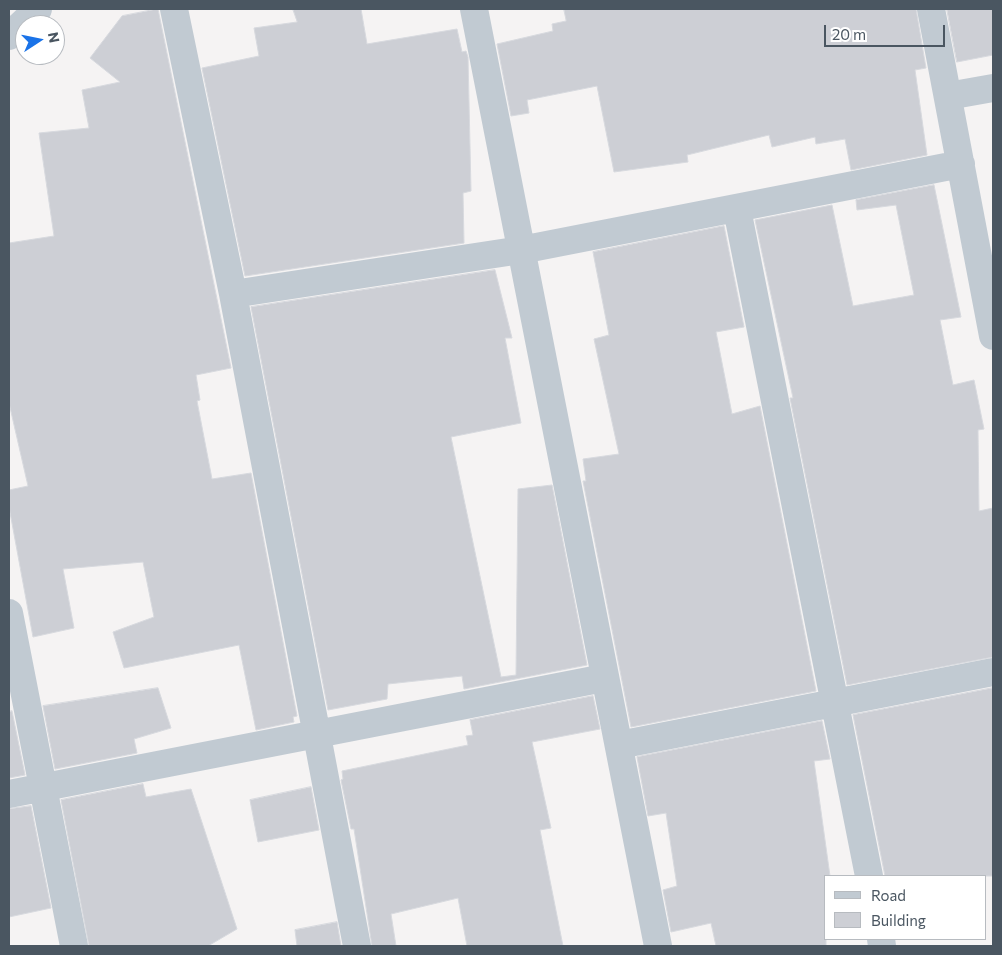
<!DOCTYPE html>
<style>
body{margin:0}
#map{position:relative;width:1002px;height:955px;overflow:hidden;background:#f5f3f3;font-family:Commissioner,sans-serif}
canvas{display:block}
.frame{position:absolute;inset:0;border:10px solid #4a5661;pointer-events:none}
.legend{position:absolute;left:824px;top:875px;width:162px;height:65px;box-sizing:border-box;background:#fff;border:1px solid #b7bbc0;margin:0;padding:6px 9px;list-style:none;font-size:15px;color:#4a5661}
.legend li{display:flex;align-items:center;gap:10px;height:25px}
.legend b{width:25px;border:1px solid #b7bbc0}
.north{position:absolute;left:15px;top:15px;width:50px;height:50px;box-sizing:border-box;background:#fff;border:1px solid #b7bbc0;border-radius:50%;rotate:79deg;font-size:14px;font-weight:700;line-height:20px;text-align:center;color:#4a5661}
.north::after{content:'';display:block;margin:auto;width:18px;height:22px;background:#1a73e8;clip-path:polygon(50% 0,100% 100%,50% 72%,0 100%)}
.scale{position:absolute;left:824px;top:25px;width:121px;height:22px;box-sizing:border-box;border:2px solid #4a5661;border-top:0;padding-left:6px;font-size:15px;line-height:18px;white-space:nowrap;color:#4a5661;-webkit-text-stroke:4px #fff;paint-order:stroke}
</style>
<div id="map">
<canvas width="1002" height="955"></canvas>
<div class="frame"></div>
<ul class="legend">
<li><b style="height:6px;background:#c1cad2"></b>Road</li>
<li><b style="height:14px;background:#cdcfd5"></b>Building</li>
</ul>
<div class="north">N</div>
<div class="scale">20 m</div>
</div>
<script>
const context = document.querySelector('canvas').getContext('2d');
context.lineJoin = 'round';
function fill(path, color) { context.fillStyle = color; context.fill(path, 'evenodd'); }
function trace(path, color, width, dash) { context.strokeStyle = color; context.lineWidth = width; context.lineCap = dash ? 'butt' : 'round'; context.setLineDash(dash || []); context.stroke(path); }
const building = new Path2D(`
 M 158,9 L 231,368 L 196,375 L 200,400 L 197,401 L 212,479 L 251,473 L 297,716 L 293,717 L 294,722 L 256,730 L 239,645 L 124,668 L 113,632 L 154,617 L 143,562 L 63,569 L 74,628 L 33,637 L 9,507 L 9,490 L 28,486 L 9,403 L 9,243 L 54,236 L 39,133 L 89,128 L 82,90 L 120,82 L 90,58 L 122,16 Z
 M 293,9 L 361,9 L 367,44 L 457,29 L 462,52 L 466,51 L 468,57 L 471,191 L 463,193 L 464,243 L 245,276 L 202,68 L 259,56 L 254,28 L 297,22 Z
 M 564,9 L 916,9 L 926,68 L 915,70 L 927,155 L 851,170 L 845,139 L 816,144 L 815,137 L 772,147 L 769,135 L 687,155 L 688,162 L 614,172 L 597,86 L 527,100 L 529,113 L 511,116 L 497,44 L 553,31 L 552,24 L 566,21 Z
 M 947,9 L 993,9 L 993,55 L 957,62 Z
 M 934,185 L 961,317 L 940,320 L 953,385 L 974,380 L 984,429 L 978,430 L 979,511 L 993,508 L 993,657 L 847,685 L 790,398 L 793,398 L 755,220 L 832,205 L 853,306 L 914,295 L 896,205 L 857,210 L 856,200 Z
 M 724,226 L 744,327 L 716,332 L 732,414 L 760,406 L 816,691 L 631,727 L 583,481 L 586,481 L 583,459 L 619,454 L 594,339 L 609,335 L 593,252 Z
 M 495,270 L 512,338 L 505,338 L 521,423 L 451,437 L 501,677 L 516,675 L 518,489 L 552,485 L 587,665 L 464,689 L 462,676 L 388,684 L 387,699 L 328,710 L 251,307 Z
 M 158,688 L 171,728 L 134,739 L 137,753 L 55,769 L 43,706 Z
 M 993,688 L 993,876 L 885,876 L 853,715 Z
 M 593,696 L 600,729 L 532,742 L 551,828 L 540,830 L 563,946 L 467,946 L 458,898 L 391,914 L 396,946 L 372,946 L 354,829 L 351,829 L 350,824 L 341,780 L 343,779 L 342,771 L 468,745 L 466,736 L 473,735 L 470,720 Z
 M 12,711 L 25,775 L 9,778 L 9,712 Z
 M 822,721 L 830,759 L 814,761 L 830,876 L 826,876 L 826,946 L 716,946 L 711,923 L 671,932 L 663,890 L 677,886 L 666,813 L 648,816 L 637,757 Z
 M 143,784 L 146,797 L 191,789 L 237,929 L 208,946 L 89,946 L 61,800 Z
 M 311,787 L 319,830 L 258,842 L 250,800 Z
 M 31,806 L 51,908 L 9,917 L 9,809 Z
 M 337,922 L 341,946 L 297,946 L 295,930 Z`);
fill(building, '#cdcfd5');
trace(building, '#d7d9de', 1);
trace(new Path2D(`
 M 174,9 L 233,294 L 357,946
 M 474,9 L 658,946
 M 931,9 L 993,336
 M 9,36 L 38,9
 M 948,96 L 993,88
 M 737,209 L 869,876
 M 233,294 L 521,250 L 961,164
 M 9,613 L 74,946
 M 619,745 L 993,672
 M 9,794 L 604,678
 M 881,939 L 882,946`), '#c1cad2', 28);
</script>
